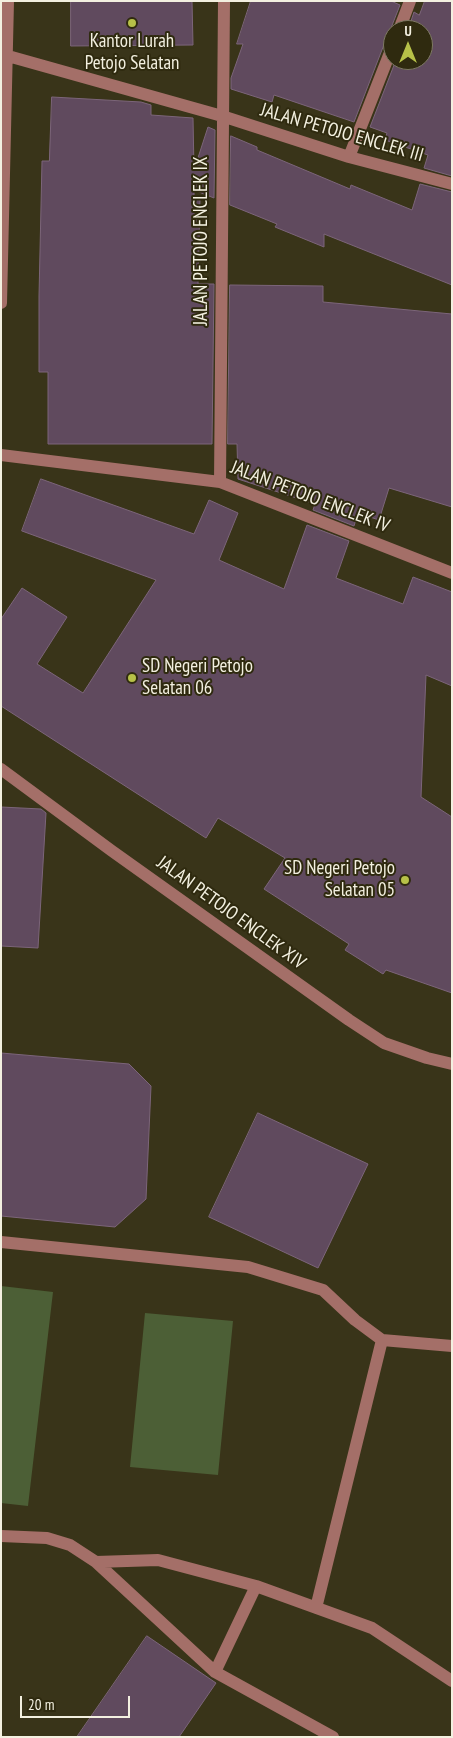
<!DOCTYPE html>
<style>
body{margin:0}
#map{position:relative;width:453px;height:1738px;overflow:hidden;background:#393419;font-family:"PT Sans Narrow",sans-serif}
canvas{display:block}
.frame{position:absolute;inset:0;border:2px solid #f3f0e0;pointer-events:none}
.north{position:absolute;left:383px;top:20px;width:50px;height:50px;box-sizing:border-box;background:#2f2a0f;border:1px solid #7d7963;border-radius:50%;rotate:0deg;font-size:14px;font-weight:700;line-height:20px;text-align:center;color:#f3f0e0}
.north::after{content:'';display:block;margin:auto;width:18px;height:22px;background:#b7c148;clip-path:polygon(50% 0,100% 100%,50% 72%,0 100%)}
.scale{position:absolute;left:20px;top:1696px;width:110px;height:22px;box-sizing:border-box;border:2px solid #f3f0e0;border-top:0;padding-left:6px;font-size:15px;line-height:18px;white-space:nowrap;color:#f3f0e0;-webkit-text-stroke:4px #2f2a0f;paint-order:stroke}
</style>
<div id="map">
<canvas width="453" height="1738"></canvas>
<div class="frame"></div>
<div class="north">U</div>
<div class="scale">20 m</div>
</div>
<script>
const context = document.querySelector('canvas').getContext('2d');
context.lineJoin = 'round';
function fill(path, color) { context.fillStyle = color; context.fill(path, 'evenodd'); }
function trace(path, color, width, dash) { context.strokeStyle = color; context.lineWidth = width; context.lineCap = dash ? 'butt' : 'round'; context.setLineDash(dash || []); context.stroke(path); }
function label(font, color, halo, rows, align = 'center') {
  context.font = font + ' "PT Sans Narrow",sans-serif'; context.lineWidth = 4; context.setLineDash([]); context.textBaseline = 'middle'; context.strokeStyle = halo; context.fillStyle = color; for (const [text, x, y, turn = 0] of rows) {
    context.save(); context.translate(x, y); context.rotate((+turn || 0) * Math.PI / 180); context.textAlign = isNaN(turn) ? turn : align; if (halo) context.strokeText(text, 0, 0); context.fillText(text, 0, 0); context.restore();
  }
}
fill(new Path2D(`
 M 1,1286 L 53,1292 L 28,1506 L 1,1503 Z
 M 145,1313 L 233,1321 L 218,1475 L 130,1467 Z`), '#4c5f36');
const building = new Path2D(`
 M 71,1 L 192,1 L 193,45 L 71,46 Z
 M 251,1 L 391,1 L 400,5 L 391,28 L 393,37 L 388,38 L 385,42 L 354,122 L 274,95 L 272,102 L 231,89 L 231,78 L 243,44 L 237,44 Z
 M 425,1 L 452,1 L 452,176 L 424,168 L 428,155 L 385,140 L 387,133 L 370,127 L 396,60 L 423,60 L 423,30 L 408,30 L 414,12 L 419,15 Z
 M 52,97 L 141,102 L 151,105 L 151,115 L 193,118 L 194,170 L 208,127 L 215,130 L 214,198 L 194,190 L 194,198 L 200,199 L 198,284 L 214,284 L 212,444 L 48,444 L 48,372 L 39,372 L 39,296 L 42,161 L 49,161 Z
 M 231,136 L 257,147 L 257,150 L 350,189 L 351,185 L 412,210 L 420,184 L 452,192 L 452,285 L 324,234 L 324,247 L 275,227 L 277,224 L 230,205 Z
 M 230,285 L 323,286 L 323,302 L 452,314 L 452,507 L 389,488 L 379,520 L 358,513 L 354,526 L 313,510 L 315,504 L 238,479 L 237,444 L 228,444 Z
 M 41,479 L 194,534 L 209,500 L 238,513 L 219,560 L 284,589 L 307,525 L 349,541 L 336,578 L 403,604 L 413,577 L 452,592 L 452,686 L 426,675 L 421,797 L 452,817 L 452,993 L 386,970 L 383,974 L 345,950 L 349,944 L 264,889 L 285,858 L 218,818 L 206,838 L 1,706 L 1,619 L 22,588 L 67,617 L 37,664 L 83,693 L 156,580 L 22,531 Z
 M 1,807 L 41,809 L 46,813 L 38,948 L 1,946 Z
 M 1,1053 L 129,1064 L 151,1086 L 146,1199 L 115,1227 L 1,1216 Z
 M 258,1113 L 368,1164 L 318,1268 L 209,1217 Z
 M 147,1636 L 216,1683 L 179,1737 L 77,1737 Z`);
fill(building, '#604a5e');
trace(building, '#7c657a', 1);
trace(new Path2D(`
 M 399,30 L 410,1
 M 1,54 L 222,116 L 349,157 L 452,184
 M 349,157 L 393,45
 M 1,303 L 8,1
 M 1,455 L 220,482 L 452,573
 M 220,482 L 224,1
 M 1,769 L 112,851 L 349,1020 L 384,1043 L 427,1058 L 452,1064
 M 1,1242 L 248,1267 L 323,1290 L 355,1320 L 382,1340 L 452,1346
 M 1,1536 L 47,1538 L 70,1545 L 96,1562 L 215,1672 L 333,1737
 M 96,1562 L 158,1560 L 256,1586 L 372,1628 L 452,1681
 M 316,1608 L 382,1340
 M 215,1672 L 256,1586`), '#a46f68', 12);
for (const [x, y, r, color] of [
 [132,23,5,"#b7c148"],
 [132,678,5,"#b7c148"],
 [405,880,5,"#b7c148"]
]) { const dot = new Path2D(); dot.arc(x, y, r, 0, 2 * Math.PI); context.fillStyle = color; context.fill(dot); trace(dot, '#2f2a0f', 2); }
label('19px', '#f3f0e0', '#2f2a0f', [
 ["Kantor Lurah",132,42],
 ["Petojo Selatan",132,64],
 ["SD Negeri Petojo",142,667,"left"],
 ["Selatan 06",142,689,"left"],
 ["SD Negeri Petojo",395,869,"right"],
 ["Selatan 05",395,891,"right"]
]);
label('19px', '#f3f0e0', '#2f2a0f', [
 ["JALAN PETOJO ENCLEK III",342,133,16],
 ["JALAN PETOJO ENCLEK IX",202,241,-90],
 ["JALAN PETOJO ENCLEK IV",310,497,21],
 ["JALAN PETOJO ENCLEK XIV",231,913,36]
]);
</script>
